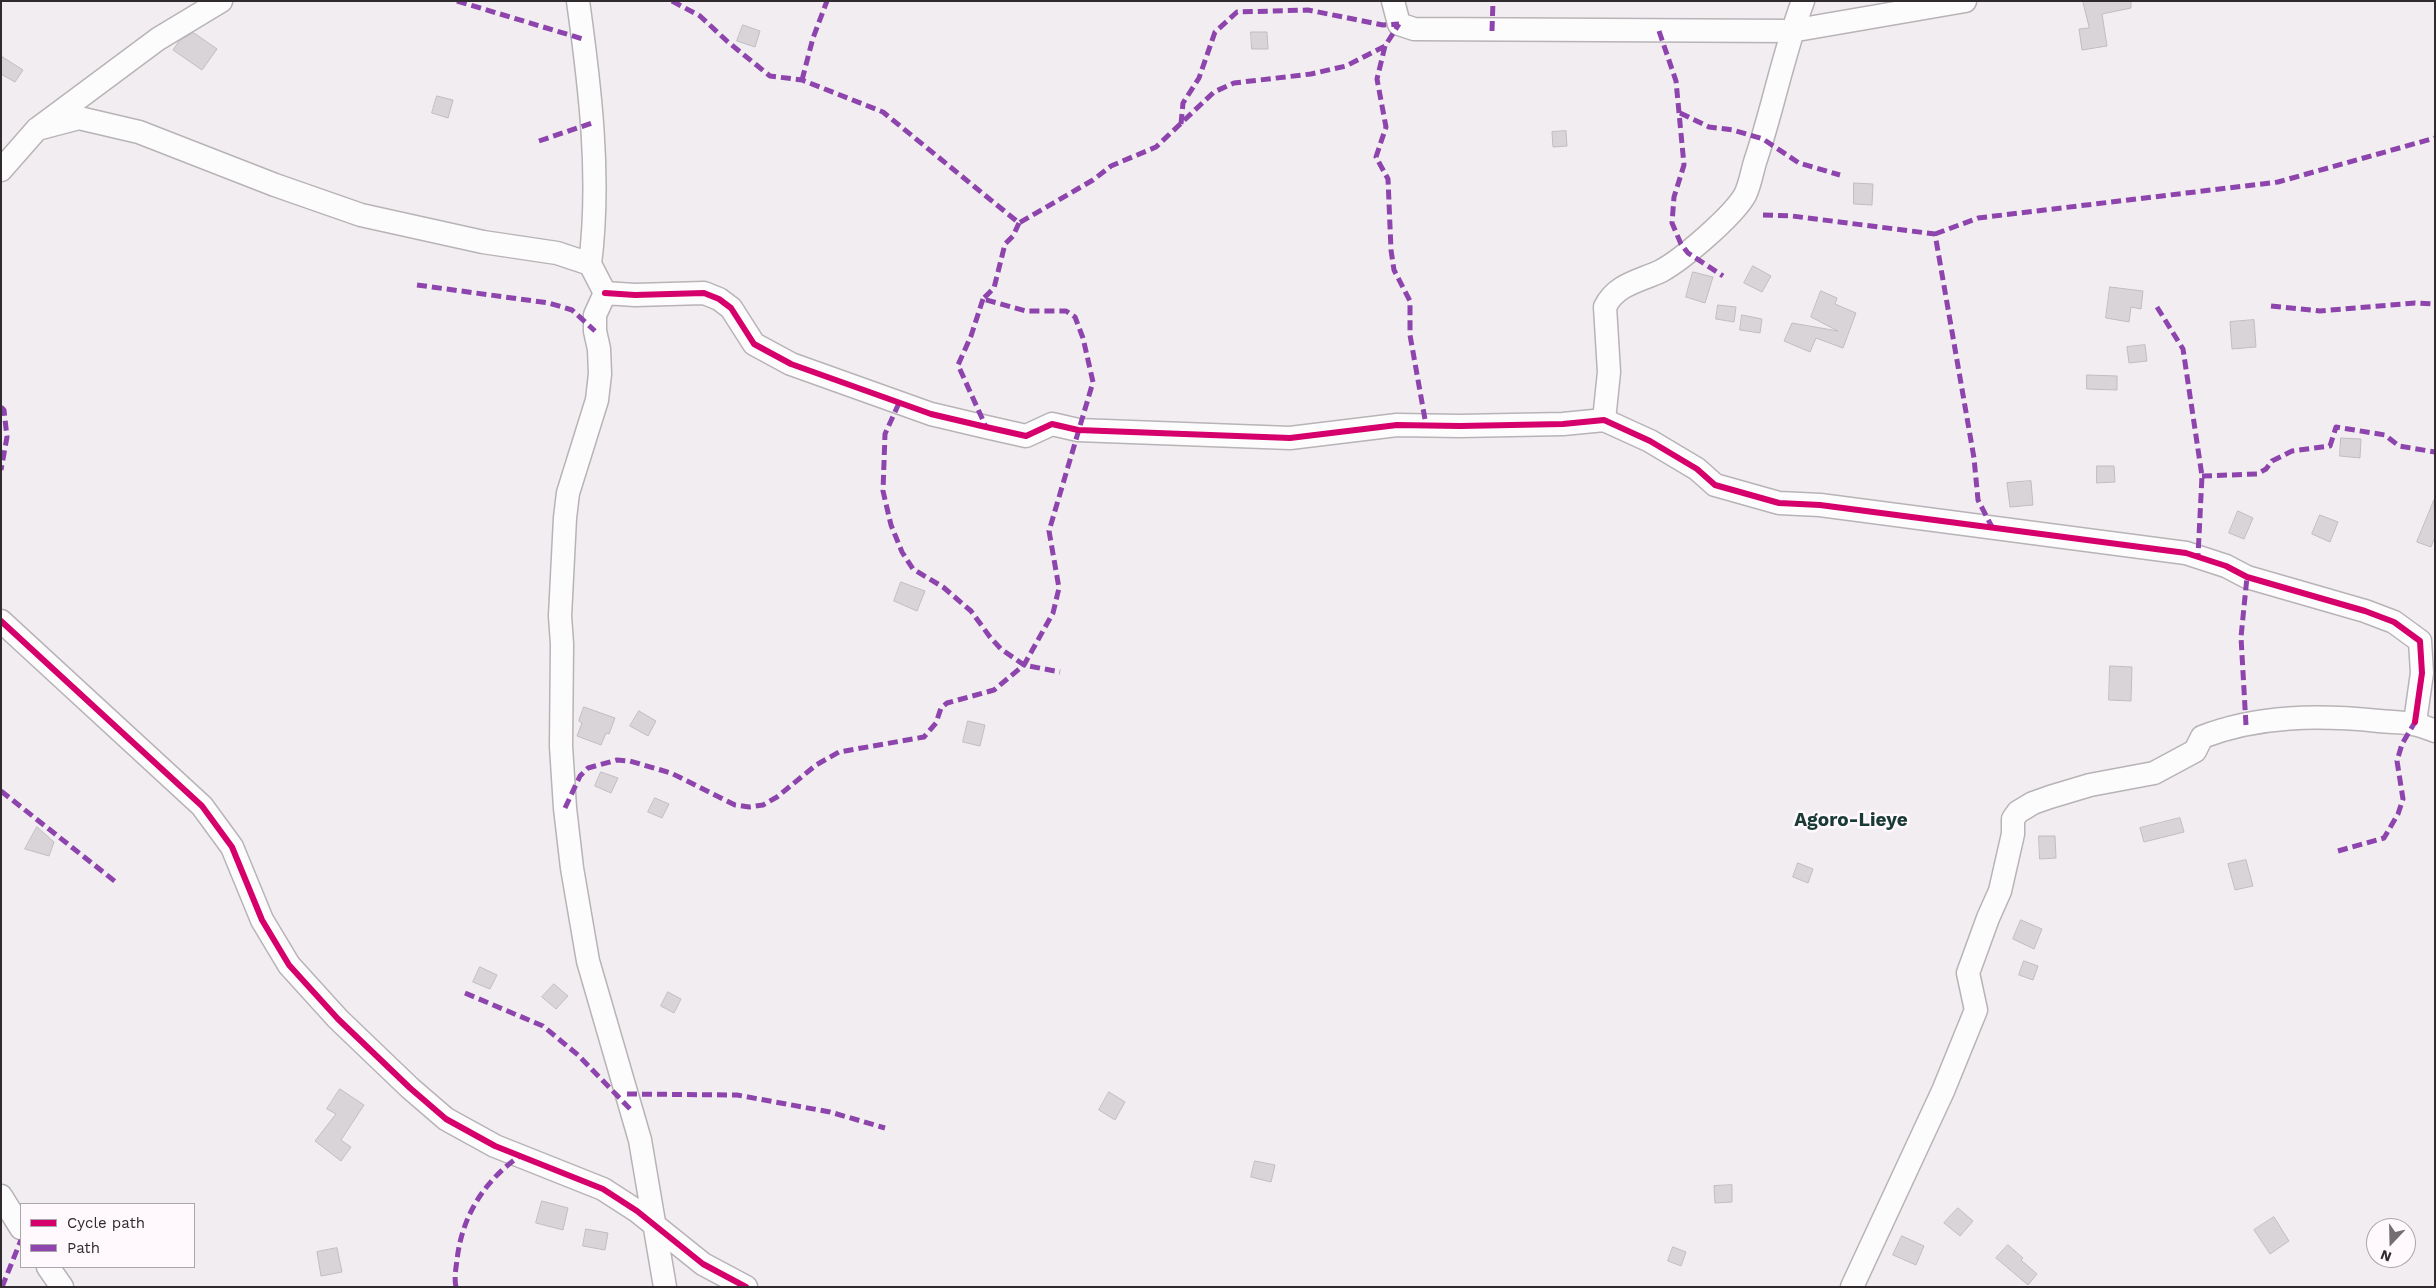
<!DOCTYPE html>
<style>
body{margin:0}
#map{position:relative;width:2436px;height:1288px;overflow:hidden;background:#f2edf1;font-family:"Work Sans",sans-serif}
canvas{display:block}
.frame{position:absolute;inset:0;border:2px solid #2e2a2d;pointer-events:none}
.legend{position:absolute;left:20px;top:1203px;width:175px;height:65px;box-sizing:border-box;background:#fff9fe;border:1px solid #aba6aa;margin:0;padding:6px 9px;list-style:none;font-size:15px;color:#2e2a2d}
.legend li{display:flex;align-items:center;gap:10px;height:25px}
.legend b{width:25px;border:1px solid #aba6aa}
.north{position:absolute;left:2366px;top:1218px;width:50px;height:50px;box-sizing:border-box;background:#fff9fe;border:1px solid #aba6aa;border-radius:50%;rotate:201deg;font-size:14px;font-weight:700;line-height:20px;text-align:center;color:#2e2a2d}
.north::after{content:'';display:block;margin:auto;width:18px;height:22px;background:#736e72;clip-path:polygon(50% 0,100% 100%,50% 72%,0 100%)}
</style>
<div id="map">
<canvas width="2436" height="1288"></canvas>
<div class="frame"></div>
<ul class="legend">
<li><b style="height:6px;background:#d6006c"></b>Cycle path</li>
<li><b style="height:6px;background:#8e44ad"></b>Path</li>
</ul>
<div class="north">N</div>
</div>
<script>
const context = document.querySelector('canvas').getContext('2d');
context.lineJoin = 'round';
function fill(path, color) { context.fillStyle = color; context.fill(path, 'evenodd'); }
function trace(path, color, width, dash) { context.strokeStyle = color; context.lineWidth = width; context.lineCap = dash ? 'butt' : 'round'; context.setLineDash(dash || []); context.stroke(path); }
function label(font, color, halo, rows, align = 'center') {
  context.font = font + ' "Work Sans",sans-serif'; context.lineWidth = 5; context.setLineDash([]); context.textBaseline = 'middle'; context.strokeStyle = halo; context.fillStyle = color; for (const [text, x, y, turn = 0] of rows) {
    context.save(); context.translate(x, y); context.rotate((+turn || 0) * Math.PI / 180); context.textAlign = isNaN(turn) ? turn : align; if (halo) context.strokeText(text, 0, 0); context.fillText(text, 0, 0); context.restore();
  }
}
const building = new Path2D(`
 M 2083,1 L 2131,1 L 2131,8 L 2102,14 L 2107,46 L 2082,50 L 2079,29 L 2089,28 Z
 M 743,25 L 760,31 L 755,47 L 737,41 Z
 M 1251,32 L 1267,32 L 1268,49 L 1252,49 Z
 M 194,33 L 217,49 L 202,70 L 173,50 L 179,41 Z
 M 1,56 L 23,70 L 15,82 L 1,74 Z
 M 437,96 L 453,100 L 448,118 L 432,113 Z
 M 1566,131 L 1567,146 L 1553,147 L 1552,132 Z
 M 1854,183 L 1873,184 L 1872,205 L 1854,204 Z
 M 1753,266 L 1771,276 L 1762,292 L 1744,283 Z
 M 1693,272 L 1713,277 L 1705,303 L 1686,297 Z
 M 2110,287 L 2143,291 L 2141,309 L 2131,307 L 2129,322 L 2106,318 Z
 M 1821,291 L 1837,298 L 1835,304 L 1856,313 L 1843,348 L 1816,338 L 1810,352 L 1784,341 L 1792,323 L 1838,331 L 1811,317 Z
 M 1718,305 L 1736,307 L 1734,322 L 1716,319 Z
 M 1742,315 L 1762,319 L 1760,333 L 1740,330 Z
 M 2254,320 L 2256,347 L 2232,349 L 2230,322 Z
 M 2145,345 L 2147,361 L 2129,363 L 2127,347 Z
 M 2087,375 L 2117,376 L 2117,390 L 2087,389 Z
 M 2341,438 L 2361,439 L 2360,458 L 2340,456 Z
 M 2097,466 L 2114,466 L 2115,482 L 2097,483 Z
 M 2031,481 L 2033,505 L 2010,507 L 2007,483 Z
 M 2434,500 L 2435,537 L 2431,547 L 2417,542 Z
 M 2238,511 L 2253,518 L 2244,539 L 2229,533 Z
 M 2320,515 L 2338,522 L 2330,542 L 2312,534 Z
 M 901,582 L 925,591 L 917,611 L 894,601 Z
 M 2110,666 L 2132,667 L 2131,701 L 2109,700 Z
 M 584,707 L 615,718 L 609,734 L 606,733 L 601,745 L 577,736 L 582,723 L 579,721 Z
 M 639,711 L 656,721 L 648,736 L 630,726 Z
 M 968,721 L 985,725 L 980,746 L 963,742 Z
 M 601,772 L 618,778 L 611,793 L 595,786 Z
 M 655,798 L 669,804 L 662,818 L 648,812 Z
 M 2180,818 L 2184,832 L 2144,842 L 2140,828 Z
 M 37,827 L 54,842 L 49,856 L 25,849 Z
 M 2039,836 L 2055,836 L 2056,858 L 2040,859 Z
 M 2246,860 L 2253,886 L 2235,890 L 2228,864 Z
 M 1798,863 L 1813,869 L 1808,883 L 1793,877 Z
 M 2021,920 L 2042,929 L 2034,949 L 2013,939 Z
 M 2024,961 L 2038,966 L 2033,980 L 2019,975 Z
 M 480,967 L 497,975 L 490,989 L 473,982 Z
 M 554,984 L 568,996 L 556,1009 L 542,997 Z
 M 668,992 L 681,999 L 674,1013 L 661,1006 Z
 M 340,1089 L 364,1105 L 341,1140 L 351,1147 L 341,1161 L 315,1141 L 336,1114 L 327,1109 Z
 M 1109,1092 L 1125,1102 L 1115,1120 L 1099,1110 Z
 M 1255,1161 L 1275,1165 L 1271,1182 L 1251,1177 Z
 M 1732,1185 L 1732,1202 L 1715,1203 L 1714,1186 Z
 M 542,1201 L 568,1208 L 563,1230 L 536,1223 Z
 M 1958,1208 L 1973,1221 L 1960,1236 L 1944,1223 Z
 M 2274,1217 L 2289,1241 L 2270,1254 L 2254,1230 Z
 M 586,1229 L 608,1233 L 605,1250 L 583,1246 Z
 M 1902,1236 L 1924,1246 L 1916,1265 L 1893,1255 Z
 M 2008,1245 L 2023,1258 L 2021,1260 L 2037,1274 L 2028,1285 L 1996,1258 Z
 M 1673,1247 L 1686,1252 L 1681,1266 L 1668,1261 Z
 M 337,1248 L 342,1272 L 321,1276 L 317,1252 Z`);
fill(building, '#d8d4d7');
trace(building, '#c0bdc0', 1);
const minor = new Path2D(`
 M 578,1 C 590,87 601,177 590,264
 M 1393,1 L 1399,24 L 1414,29 L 1791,31 L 1965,1
 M 37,129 L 79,118 L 139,132 L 275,185 L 361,215 L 483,242 L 557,253 L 590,264 L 605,293
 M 1,170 L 37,129 L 158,39 L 221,1
 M 605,293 L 635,295 L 704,293 L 719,299 L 731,308 L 754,344 L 791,364 L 931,414 L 986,427 L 1026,436 L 1052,424 L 1078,430 L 1290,438 L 1397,425 L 1460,426 L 1563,424 L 1604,420 L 1650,441 L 1697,469 L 1715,485 L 1779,503 L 1820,505 L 2186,553 L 2226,566 L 2247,577 L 2365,611 L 2394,622 L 2420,641 L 2422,673 L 2415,722
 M 605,293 L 595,315 L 595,331 L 599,349 L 600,374 L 597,400 L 568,493 L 565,518 L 560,616 L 562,644 L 561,746 L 565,808 L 572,868 L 588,961 L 640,1140 L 665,1287
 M 1604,420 L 1609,372 L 1605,307 C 1616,284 1640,281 1661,271 C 1683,259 1733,216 1745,195 C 1750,185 1752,172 1755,162 C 1773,109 1783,54 1803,1
 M 1,621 L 202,806 L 232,847 L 262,920 L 289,965 L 338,1019 L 410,1088 L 446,1119 L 495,1146 L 603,1189 L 637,1211 L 703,1264 L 746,1287
 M 1,1196 L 21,1228
 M 48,1267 L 62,1287
 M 1852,1287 L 1943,1091 L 1976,1010 L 1968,973 L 1988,918 L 2000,891 L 2013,834 L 2013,819 L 2018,812 L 2033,803 L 2050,797 L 2090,785 L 2154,773 L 2195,751 L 2202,737 C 2259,715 2319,715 2379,721 C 2402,723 2412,721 2435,731`);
trace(minor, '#b7b3b6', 25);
trace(minor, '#fdfcfd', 22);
trace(new Path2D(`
 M 457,1 L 583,39
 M 672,1 L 700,16 L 728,42 L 770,76 L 802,80 L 883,112 L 1019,223 L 1093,180 L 1111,166 L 1156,147 L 1214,92 L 1234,83 L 1311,74 L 1346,66 L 1385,46 L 1399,24
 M 1492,31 L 1493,1
 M 1659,31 L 1676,81 L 1684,165 L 1674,197 L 1672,223 L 1681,244 L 1688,253 L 1723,276
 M 1385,46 L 1377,79 L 1386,127 L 1376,157 L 1388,179 L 1391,250 L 1394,270 L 1410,301 L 1410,335 L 1426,425
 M 802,80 L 813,38 L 827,1
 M 1680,113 L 1709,127 L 1733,130 L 1763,139 L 1799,163 L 1840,175
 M 1181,124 L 1183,103 L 1199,78 L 1215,32 L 1237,12 L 1308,10 L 1383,25 L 1399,24
 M 539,141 L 592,123
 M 1763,215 L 1792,216 L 1935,234 L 1974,458 L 1978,500 L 1992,527
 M 1935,234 L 1978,218 L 2278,182 L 2435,138
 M 417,285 L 549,303 L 572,310 L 595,331
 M 983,299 L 971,336 L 958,365 L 986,427
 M 2271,306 L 2320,311 L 2415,303 L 2435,304
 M 2157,307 L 2183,349 L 2202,476 L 2198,556
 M 899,403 L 885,434 L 883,491 L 891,525 L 902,552 L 913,569 L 943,587 L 971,611 L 990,637 L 1001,649 L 1024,665 L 1060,672
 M 1,407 L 4,410 L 7,437 L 1,470
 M 2202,476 L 2257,474 L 2266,469 L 2272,461 L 2292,451 L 2330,446 L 2336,427 L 2385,435 L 2399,446 L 2435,452
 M 2246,725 L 2241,637 L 2247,577
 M 1,791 L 117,883
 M 565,808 L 580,776 L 588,768 L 617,760 L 630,761 L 671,773 L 735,805 L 749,807 L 763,805 L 777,797 L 816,765 L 839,752 L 924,737 L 936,723 L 941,708 L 947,703 L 994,690 L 1024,665 L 1053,613 L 1059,588 L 1049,531 L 1093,382 L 1083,338 L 1075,317 L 1066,311 L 1026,311 L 983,299 L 994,288 L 1005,244 L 1013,236 L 1019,223
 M 2338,851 L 2384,838 L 2398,814 L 2403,799 L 2397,761 L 2402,744 L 2415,722
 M 465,993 L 543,1026 L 578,1055 L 632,1111
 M 627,1094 L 737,1095 L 830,1112 L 885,1128
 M 2,1287 L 21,1240
 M 456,1287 C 454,1278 456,1268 457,1260 C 462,1215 485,1180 521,1155`), '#8e44ad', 5, [10, 5]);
trace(new Path2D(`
 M 605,293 L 635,295 L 704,293 L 719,299 L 731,308 L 754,344 L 791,364 L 931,414 L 986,427 L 1026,436 L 1052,424 L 1078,430 L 1290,438 L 1397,425 L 1460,426 L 1563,424 L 1604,420 L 1650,441 L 1697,469 L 1715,485 L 1779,503 L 1820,505 L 2186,553 L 2226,566 L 2247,577 L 2365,611 L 2394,622 L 2420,641 L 2422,673 L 2415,722
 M 1,621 L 202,806 L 232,847 L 262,920 L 289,965 L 338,1019 L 410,1088 L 446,1119 L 495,1146 L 603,1189 L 637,1211 L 703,1264 L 746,1287`), '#d6006c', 6);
label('bold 19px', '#193a35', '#fff9fe', [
 ["Agoro-Lieye",1851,820]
]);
</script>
